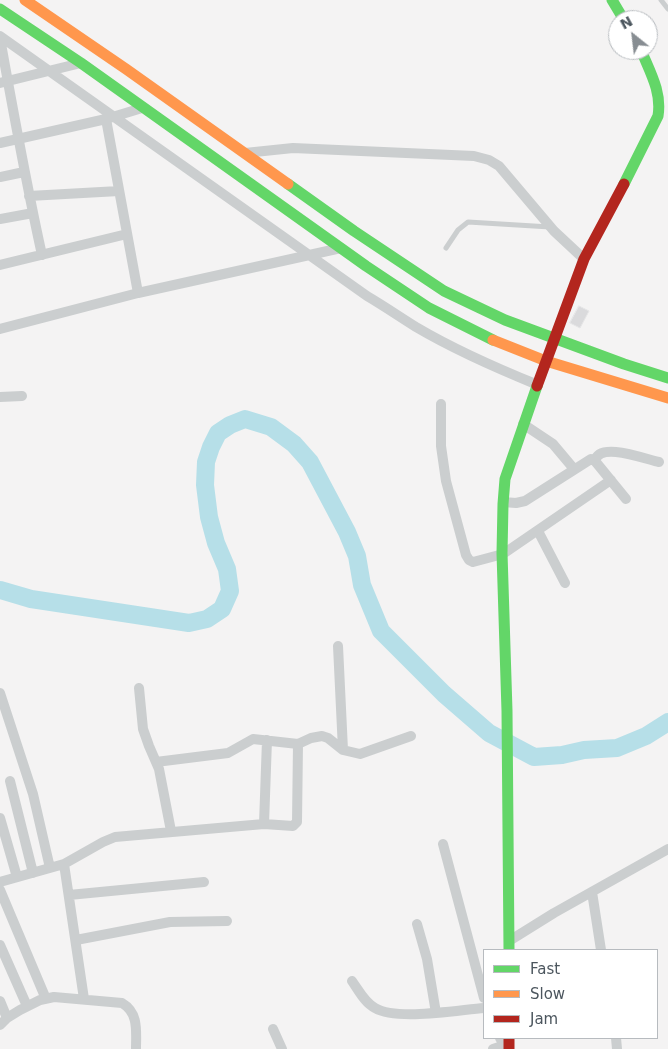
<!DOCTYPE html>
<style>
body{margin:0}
#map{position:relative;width:668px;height:1049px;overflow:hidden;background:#f4f3f3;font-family:"DejaVu Sans",sans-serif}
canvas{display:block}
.legend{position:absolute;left:483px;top:949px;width:175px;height:90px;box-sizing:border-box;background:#fff;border:1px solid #b7bbbf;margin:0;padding:6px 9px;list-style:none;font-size:15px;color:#4c565e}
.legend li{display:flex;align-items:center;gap:10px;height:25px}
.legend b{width:25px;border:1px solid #b7bbbf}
.north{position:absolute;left:608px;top:10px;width:50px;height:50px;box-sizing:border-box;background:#fff;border:1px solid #b7bbbf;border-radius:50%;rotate:331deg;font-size:14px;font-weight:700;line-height:20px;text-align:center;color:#4c565e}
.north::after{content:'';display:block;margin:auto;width:18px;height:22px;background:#878d92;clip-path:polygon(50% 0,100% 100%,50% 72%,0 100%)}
</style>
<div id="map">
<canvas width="668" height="1049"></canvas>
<ul class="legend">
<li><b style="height:6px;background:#63d668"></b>Fast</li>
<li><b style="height:6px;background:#ff974d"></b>Slow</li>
<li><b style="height:6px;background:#b3261e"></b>Jam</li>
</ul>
<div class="north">N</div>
</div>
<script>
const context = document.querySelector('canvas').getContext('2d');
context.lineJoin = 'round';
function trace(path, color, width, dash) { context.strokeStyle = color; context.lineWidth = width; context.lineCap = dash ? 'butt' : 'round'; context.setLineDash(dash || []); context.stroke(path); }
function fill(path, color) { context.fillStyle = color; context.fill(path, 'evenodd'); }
trace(new Path2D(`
 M 0,590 L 31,599 L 189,623 L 207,619 L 222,609 L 230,591 L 227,569 L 216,543 L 209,517 L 205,485 L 206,462 L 211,447 L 218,433 L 230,425 L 245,419 L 271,427 L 294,444 L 310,462 L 347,532 L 357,556 L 362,585 L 381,631 L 444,694 L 489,733 L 534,757 L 562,755 L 584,750 L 617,748 L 646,736 L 668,722`), '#b6dfe8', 18);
const building = new Path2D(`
 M 579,306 L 589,311 L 580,328 L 570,323 Z`);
fill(building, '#dadadc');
trace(building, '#e5e5e6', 1);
trace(new Path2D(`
 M 661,0 L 668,9
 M 446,248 L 458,230 L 468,222 L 550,227`), '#cbcecf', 5);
trace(new Path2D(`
 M 0,36 L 367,296 C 384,306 400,317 416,327 C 455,350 496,368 538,385
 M 0,38 C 13,110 26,183 42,255
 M 0,83 L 81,63
 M 106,119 L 138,293
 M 0,143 L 106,119 L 142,108
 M 245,153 L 293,148 L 474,156 L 489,160 L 499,166 L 554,231 L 584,259
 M 0,177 L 24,172
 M 29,196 L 119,191
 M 0,219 L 33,213
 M 0,265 L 127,234
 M 0,329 L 138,293 L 341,248
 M 0,397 L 22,396
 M 441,404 L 441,446 L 446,481 L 466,555 L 469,560 L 473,562 L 503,554 L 611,480
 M 523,424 L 553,444 L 574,469
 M 595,461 C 599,441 645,459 659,462
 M 503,502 L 516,503 L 525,501 L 591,459 L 595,461 L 626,499
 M 538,531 L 565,583
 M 338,646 L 343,750
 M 139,688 L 143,729 L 149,746 L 159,769 L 171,831
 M 0,693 L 33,794 L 50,868
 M 156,762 L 228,753 L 253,739 L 298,744 L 311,738 L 322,736 L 328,738 L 343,750 L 360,754 L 411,736
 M 10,781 L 33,873
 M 0,818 L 17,877
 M 264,824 L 267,740
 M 443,844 L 484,998
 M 64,864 L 84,999
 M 0,882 L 64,864 L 103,842 L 115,837 L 264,824 L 293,826 L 297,822 L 298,744
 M 0,890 L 46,999
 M 592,892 L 601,950
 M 69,895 L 204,882
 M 417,924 L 427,959 L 436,1013
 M 76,940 L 170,922 L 227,921
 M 509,941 L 554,913 L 668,849
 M 0,945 L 27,1006
 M 352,981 C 359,991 365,1003 375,1008 C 397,1021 458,1010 484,1008
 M 0,1001 L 7,1018
 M 0,1025 L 7,1018 L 20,1010 L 40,1000 L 54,997 L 122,1003 C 139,1013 136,1031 136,1049
 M 273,1029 L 282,1049
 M 500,1038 L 507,1049
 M 616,1038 L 617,1049
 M 493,1049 L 505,1045`), '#cbcecf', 10);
trace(new Path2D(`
 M 612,0 L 624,20
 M 0,9 L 81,63 L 366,266 L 429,308 L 493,340
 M 288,184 L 354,231 L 444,291 L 505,320 L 624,364 L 668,378
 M 624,184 L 658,116 C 662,92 650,72 641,50
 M 509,950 L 507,711 L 502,553 L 503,504 L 505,479 L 537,386`), '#63d668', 11);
trace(new Path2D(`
 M 25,0 L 126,69 L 288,184
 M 493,340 L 546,361 L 668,398`), '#ff974d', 11);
trace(new Path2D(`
 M 537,386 L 584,259 L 624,184
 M 509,1038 L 509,1049`), '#b3261e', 11);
</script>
